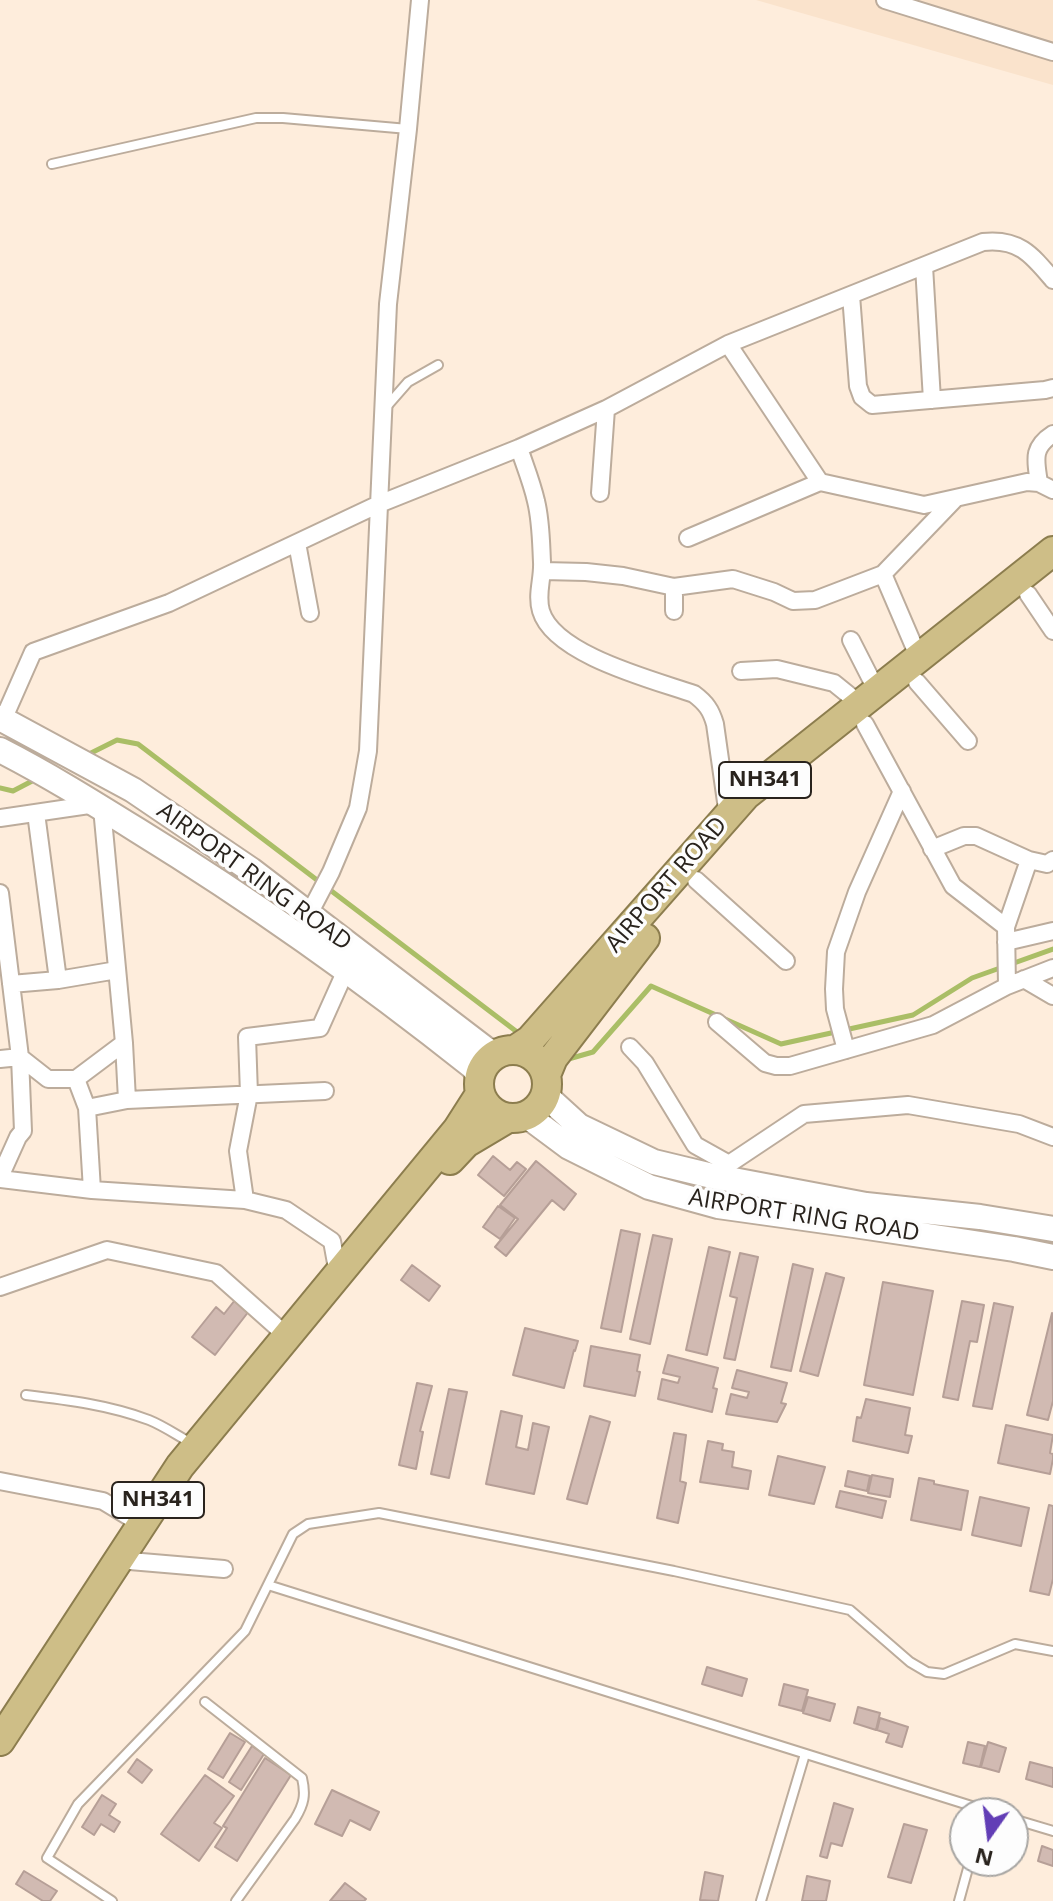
<!DOCTYPE html>
<style>
body{margin:0}
#map{position:relative;width:1053px;height:1901px;overflow:hidden;background:#feeddc;font-family:"Open Sans",sans-serif}
canvas{display:block}
.north{position:absolute;left:949px;top:1797px;width:80px;height:80px;box-sizing:border-box;background:#fdfdfd;border:2px solid #a8a6a3;border-radius:50%;rotate:194deg;font-size:22px;font-weight:700;line-height:32px;text-align:center;color:#29231d}
.north::after{content:'';display:block;margin:auto;width:28px;height:36px;background:#623eb6;clip-path:polygon(50% 0,100% 100%,50% 72%,0 100%)}
</style>
<div id="map">
<canvas width="1053" height="1901"></canvas>
<div class="north">N</div>
</div>
<script>
const context = document.querySelector('canvas').getContext('2d');
context.lineJoin = 'round';
function fill(path, color) { context.fillStyle = color; context.fill(path, 'evenodd'); }
function trace(path, color, width, dash) { context.strokeStyle = color; context.lineWidth = width; context.lineCap = dash ? 'butt' : 'round'; context.setLineDash(dash || []); context.stroke(path); }
function label(font, color, halo, rows, align = 'center') {
  context.font = font + ' "Open Sans",sans-serif'; context.lineWidth = 7; context.setLineDash([]); context.textBaseline = 'middle'; context.strokeStyle = halo; context.fillStyle = color; for (const [text, x, y, turn = 0] of rows) {
    context.save(); context.translate(x, y); context.rotate((+turn || 0) * Math.PI / 180); context.textAlign = isNaN(turn) ? turn : align; if (halo) context.strokeText(text, 0, 0); context.fillText(text, 0, 0); context.restore();
  }
}
fill(new Path2D(`
 M 756,0 L 1053,0 L 1053,85 Z`), '#fae3cc');
trace(new Path2D(`
 M 85,756 L 117,740 L 138,744 L 521,1035
 M 0,788 L 13,791 L 36,779
 M 565,1060 L 593,1052 L 651,986 L 781,1044 L 913,1015 L 972,978 L 1053,949`), '#aabe66', 5);
const building = new Path2D(`
 M 493,1156 L 510,1170 L 517,1162 L 526,1169 L 504,1196 L 478,1175 Z
 M 536,1161 L 576,1194 L 564,1210 L 552,1200 L 506,1256 L 495,1247 L 518,1219 L 500,1205 Z
 M 498,1206 L 515,1218 L 500,1239 L 483,1227 Z
 M 621,1230 L 640,1234 L 621,1332 L 601,1328 Z
 M 653,1235 L 672,1239 L 650,1344 L 630,1339 Z
 M 709,1247 L 730,1252 L 707,1355 L 686,1350 Z
 M 740,1253 L 758,1257 L 735,1360 L 724,1358 L 737,1298 L 730,1296 Z
 M 793,1264 L 813,1269 L 791,1371 L 771,1367 Z
 M 412,1265 L 440,1286 L 429,1301 L 401,1280 Z
 M 826,1273 L 844,1278 L 818,1376 L 800,1371 Z
 M 883,1282 L 933,1291 L 913,1395 L 864,1385 Z
 M 235,1300 L 249,1311 L 215,1355 L 192,1337 L 216,1307 L 224,1314 Z
 M 962,1301 L 984,1305 L 977,1342 L 970,1341 L 958,1400 L 943,1397 Z
 M 994,1303 L 1013,1307 L 992,1409 L 973,1406 Z
 M 1052,1313 L 1053,1401 L 1048,1420 L 1027,1415 Z
 M 525,1328 L 578,1341 L 575,1351 L 574,1350 L 564,1388 L 513,1375 Z
 M 591,1346 L 640,1355 L 637,1371 L 640,1372 L 635,1396 L 584,1386 Z
 M 668,1355 L 718,1368 L 713,1388 L 717,1389 L 712,1412 L 658,1399 L 662,1379 L 678,1383 L 680,1377 L 663,1373 Z
 M 737,1370 L 787,1383 L 781,1403 L 786,1404 L 777,1422 L 726,1414 L 731,1394 L 747,1398 L 749,1392 L 732,1388 Z
 M 417,1383 L 432,1386 L 420,1431 L 423,1432 L 416,1469 L 399,1465 Z
 M 449,1389 L 467,1392 L 449,1478 L 431,1474 Z
 M 866,1399 L 910,1408 L 905,1435 L 912,1436 L 908,1453 L 853,1441 L 857,1417 L 861,1418 Z
 M 501,1411 L 522,1416 L 516,1447 L 528,1450 L 533,1423 L 549,1427 L 534,1494 L 486,1484 Z
 M 590,1416 L 610,1422 L 587,1504 L 567,1499 Z
 M 1006,1425 L 1053,1435 L 1050,1453 L 1053,1454 L 1053,1459 L 1050,1474 L 998,1463 Z
 M 674,1433 L 686,1435 L 680,1481 L 686,1483 L 678,1523 L 657,1518 Z
 M 708,1441 L 723,1444 L 722,1450 L 734,1452 L 732,1467 L 751,1471 L 748,1489 L 700,1482 Z
 M 778,1456 L 825,1467 L 814,1504 L 769,1495 Z
 M 848,1471 L 870,1476 L 867,1491 L 845,1486 Z
 M 872,1475 L 893,1479 L 890,1497 L 868,1493 Z
 M 919,1478 L 934,1481 L 934,1484 L 968,1491 L 961,1530 L 911,1520 Z
 M 840,1491 L 886,1501 L 882,1518 L 836,1507 Z
 M 980,1497 L 1029,1508 L 1021,1546 L 972,1535 Z
 M 1049,1505 L 1053,1506 L 1053,1579 L 1049,1595 L 1030,1591 Z
 M 707,1667 L 747,1679 L 742,1696 L 702,1684 Z
 M 784,1684 L 808,1690 L 802,1711 L 779,1705 Z
 M 808,1697 L 835,1704 L 830,1721 L 803,1713 Z
 M 858,1707 L 880,1713 L 876,1730 L 854,1723 Z
 M 880,1718 L 908,1727 L 902,1747 L 886,1742 L 889,1734 L 877,1730 Z
 M 230,1733 L 245,1742 L 223,1778 L 208,1769 Z
 M 968,1742 L 985,1746 L 980,1767 L 963,1763 Z
 M 988,1742 L 1006,1748 L 999,1772 L 981,1767 Z
 M 252,1746 L 264,1754 L 241,1790 L 229,1782 Z
 M 265,1758 L 291,1775 L 237,1861 L 215,1847 L 227,1828 L 223,1826 Z
 M 137,1759 L 152,1770 L 142,1783 L 128,1772 Z
 M 1030,1762 L 1053,1768 L 1053,1787 L 1026,1779 Z
 M 205,1775 L 234,1796 L 214,1823 L 222,1828 L 199,1861 L 161,1834 Z
 M 332,1790 L 379,1812 L 370,1830 L 350,1820 L 342,1836 L 315,1824 Z
 M 102,1795 L 116,1804 L 109,1815 L 120,1822 L 114,1832 L 101,1824 L 94,1835 L 82,1827 Z
 M 834,1803 L 853,1809 L 842,1846 L 831,1843 L 827,1858 L 820,1856 Z
 M 904,1824 L 927,1830 L 911,1883 L 888,1877 Z
 M 1042,1846 L 1053,1850 L 1053,1866 L 1038,1861 Z
 M 24,1871 L 57,1891 L 50,1901 L 43,1901 L 16,1884 Z
 M 705,1872 L 723,1876 L 718,1901 L 700,1900 Z
 M 807,1876 L 830,1881 L 826,1901 L 802,1901 Z
 M 345,1883 L 366,1899 L 364,1901 L 330,1901 Z`);
fill(building, '#d1bab2');
trace(building, '#b69f97', 2);
const service = new Path2D(`
 M 52,164 L 256,118 L 283,118 L 408,129
 M 387,406 L 408,382 L 438,365
 M 26,1395 C 68,1400 109,1405 149,1420 C 164,1426 178,1436 193,1444
 M 268,1585 L 994,1813
 M 205,1702 L 302,1778 C 306,1795 304,1804 295,1819 L 236,1901
 M 1013,1819 L 1053,1831
 M 112,1901 L 47,1858 L 78,1804 L 245,1631 L 293,1534 L 308,1524 L 379,1513 L 674,1571 L 850,1610 L 910,1662 L 927,1672 L 944,1674 L 1015,1644 L 1053,1651
 M 761,1901 L 805,1754
 M 959,1901 L 970,1861`);
const minor = new Path2D(`
 M 885,0 L 1053,52
 M 924,266 L 932,400
 M 851,295 L 858,386 L 862,397 L 872,405 L 1045,390 L 1053,388
 M 728,344 L 983,242 C 1019,238 1032,255 1053,280
 M 519,448 C 525,466 532,483 536,501 C 541,521 541,542 542,562 C 543,579 536,594 541,611 C 554,655 654,680 694,694 C 706,703 711,710 715,724 L 728,816
 M 1039,483 C 1036,461 1031,448 1053,434
 M 600,493 L 606,409 L 728,344 L 820,482 L 924,505 L 1027,482 L 1039,483 L 1053,490
 M 688,538 L 820,482
 M 297,543 L 310,613
 M 543,571 L 586,572 L 623,576 L 674,587 L 674,611
 M 883,574 L 919,658
 M 674,587 L 733,579 L 774,592 L 793,601 L 815,600 L 883,574 L 955,499
 M 1028,594 L 1053,631
 M 851,640 L 877,691
 M 741,671 L 777,669 L 834,683 L 860,704
 M 917,682 L 968,741
 M 3,720 L 33,652 L 169,603 L 379,504 L 519,448 L 606,409
 M 865,724 L 953,886 L 1006,927 L 1007,986
 M 102,808 L 124,1043 L 127,1100
 M 36,813 L 58,980
 M 0,818 L 96,804
 M 932,849 L 964,836 L 976,836 L 1029,860 L 1047,864 L 1053,860
 M 696,880 L 786,961
 M 0,893 L 20,1057 L 23,1131 L 18,1137 L 0,1177
 M 309,914 L 331,872 L 358,808 L 368,751 L 388,304 L 408,129 L 420,0
 M 1006,927 L 1029,860
 M 1006,942 L 1053,931
 M 1024,979 L 1053,996
 M 11,984 L 58,980 L 117,970
 M 717,1022 L 765,1063 L 776,1066 L 790,1066 L 933,1025 L 1007,986 L 1053,968
 M 630,1047 L 645,1063 L 695,1145 L 729,1164 L 804,1114 L 908,1105 L 1019,1124 L 1053,1137
 M 846,1050 L 835,1009 L 834,989 L 836,952 L 857,892 L 902,791
 M 0,1059 L 20,1057 L 48,1079 L 76,1079 L 124,1043
 M 76,1079 L 87,1108 L 92,1190
 M 87,1108 L 127,1100 L 325,1091
 M 0,1179 L 92,1190 L 245,1200 L 286,1210 L 332,1241 L 338,1274
 M 245,1200 L 238,1151 L 249,1094 L 247,1037 L 320,1028 L 346,970
 M 0,1287 L 107,1250 L 216,1273 L 288,1337
 M 0,1481 L 103,1501 L 141,1524
 M 118,1560 L 224,1569`);
const secondary = new Path2D(`
 M 0,718 L 133,790 L 251,870 L 484,1048 L 496,1055
 M 0,750 C 47,774 92,802 137,830 C 254,902 365,981 472,1066 L 480,1076
 M 545,1095 L 579,1126 L 654,1162 L 712,1176 L 866,1205 L 980,1217 L 1053,1229
 M 526,1115 L 569,1147 L 649,1187 L 718,1206 L 854,1225 L 1014,1249 L 1053,1257`);
const trunk = new Path2D(`
 M 515,1050 L 530,1040 L 746,795 L 1053,551
 M479 1084a34 34 0 1 1 68 0a34 34 0 1 1-68 0Z
 M 546,1075 L 553,1058 L 645,938
 M 450,1160 L 466,1143 L 508,1118
 M 0,1741 L 180,1466 L 457,1130 L 480,1094`);
trace(service, '#bcac9c', 12);
trace(minor, '#bcac9c', 20);
trace(secondary, '#bcac9c', 28);
trace(trunk, '#8c7d4e', 32);
trace(service, '#fff', 8);
trace(minor, '#fff', 16);
trace(secondary, '#fff', 24);
trace(trunk, '#cebe87', 28);
for (const [x, y, w] of [
 [765,780,92],
 [158,1500,92]
]) { const box = new Path2D(); box.roundRect(x - w / 2, y - 18, w, 36, 6); context.fillStyle = '#fdfdfd'; context.fill(box); trace(box, '#29231d', 2); }
label('bold 22px', '#29231d', null, [
 ["NH341",765,780],
 ["NH341",158,1500]
]);
label('24px', '#29231d', '#fdfdfd', [
 ["AIRPORT RING ROAD",254,877,36],
 ["AIRPORT ROAD",667,885,-49],
 ["AIRPORT RING ROAD",804,1216,9]
]);
</script>
